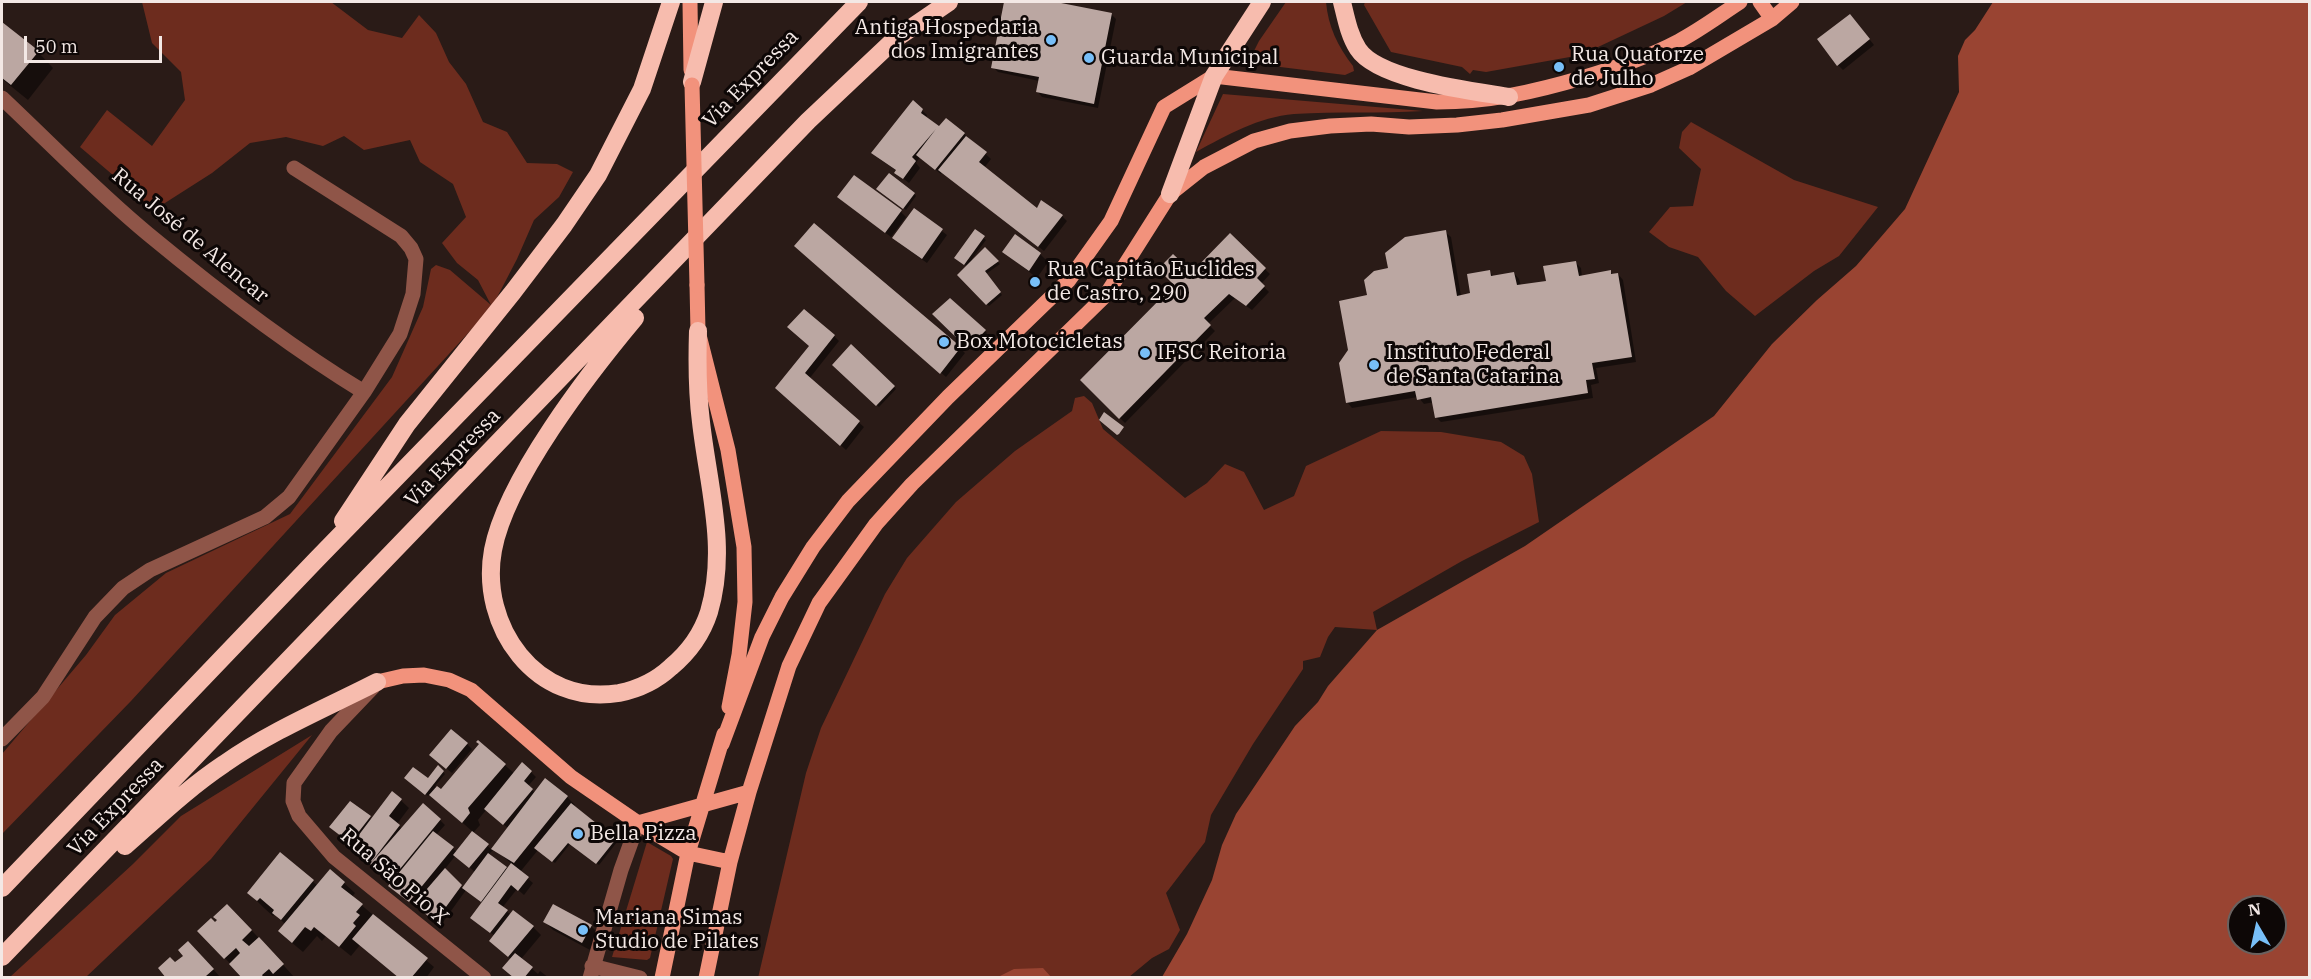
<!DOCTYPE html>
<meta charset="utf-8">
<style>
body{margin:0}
#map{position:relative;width:2311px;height:979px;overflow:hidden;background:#2a1b17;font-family:"IBM Plex Serif",serif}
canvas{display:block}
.frame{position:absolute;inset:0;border:3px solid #f3e8e5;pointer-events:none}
.north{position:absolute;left:2227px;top:895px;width:60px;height:60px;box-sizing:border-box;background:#0d0706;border:2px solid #69615f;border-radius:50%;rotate:351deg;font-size:16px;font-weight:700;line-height:24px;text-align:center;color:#f3e8e5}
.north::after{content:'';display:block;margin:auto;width:21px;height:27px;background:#78bff8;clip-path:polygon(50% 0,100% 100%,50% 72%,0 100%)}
.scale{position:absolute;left:24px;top:36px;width:138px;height:27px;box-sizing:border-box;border:3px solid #f3e8e5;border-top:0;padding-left:8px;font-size:18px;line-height:21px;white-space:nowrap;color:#f3e8e5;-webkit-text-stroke:4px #0d0706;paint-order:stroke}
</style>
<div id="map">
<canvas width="2311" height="979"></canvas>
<div class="frame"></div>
<div class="north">N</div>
<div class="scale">50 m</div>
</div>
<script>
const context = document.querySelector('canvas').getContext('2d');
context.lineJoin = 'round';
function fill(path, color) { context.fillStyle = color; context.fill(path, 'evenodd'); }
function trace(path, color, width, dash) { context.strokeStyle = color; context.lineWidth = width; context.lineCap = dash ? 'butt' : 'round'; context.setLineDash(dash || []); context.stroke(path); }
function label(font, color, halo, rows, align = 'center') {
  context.font = font + ' "IBM Plex Serif",serif'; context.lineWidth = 6; context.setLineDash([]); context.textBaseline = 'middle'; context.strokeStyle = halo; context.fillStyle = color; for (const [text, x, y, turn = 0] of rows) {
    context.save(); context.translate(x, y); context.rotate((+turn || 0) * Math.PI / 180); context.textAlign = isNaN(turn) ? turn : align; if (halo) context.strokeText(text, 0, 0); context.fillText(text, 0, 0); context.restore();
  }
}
fill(new Path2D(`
 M 142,2 L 331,2 L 368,30 L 402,38 L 419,15 L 436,33 L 449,62 L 466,84 L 483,122 L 507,132 L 527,163 L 557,164 L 573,172 L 559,197 L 534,220 L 517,259 L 492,307 L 131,701 L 2,834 L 2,754 L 86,655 L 115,615 L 166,573 L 290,514 L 392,377 L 423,307 L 431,269 L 436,265 L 450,270 L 491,305 L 478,280 L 457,263 L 442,243 L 466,217 L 453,184 L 420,162 L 410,140 L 364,150 L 344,136 L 323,146 L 286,137 L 250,143 L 212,173 L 154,210 L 80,147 L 107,110 L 152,146 L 185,100 L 181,72 L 152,43 Z
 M 1286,2 L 1326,2 C 1328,26 1338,47 1353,66 L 1354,71 L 1345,75 L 1248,63 L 1259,41 Z
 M 1365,2 L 1687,2 L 1664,16 L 1581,55 L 1486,72 L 1473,70 L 1470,74 L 1462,67 L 1391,52 L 1364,5 Z
 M 1223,94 L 1423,111 C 1380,114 1337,111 1294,114 C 1259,117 1227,135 1196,152 Z
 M 1691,122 L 1794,180 L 1878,207 L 1839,256 L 1814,271 L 1755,316 L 1726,291 L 1698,257 L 1669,247 L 1649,232 L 1670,207 L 1693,206 L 1701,169 L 1679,148 L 1682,132 Z
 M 1084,396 L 1092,403 L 1103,429 L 1185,498 L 1207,483 L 1225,464 L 1244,472 L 1264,510 L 1294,496 L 1306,466 L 1381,431 L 1441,432 L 1501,442 L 1524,456 L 1532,474 L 1539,522 L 1462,561 L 1373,612 L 1377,630 L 1335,627 L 1328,637 L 1320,657 L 1303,661 L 1303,669 L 1253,744 L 1211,815 L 1205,842 L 1166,893 L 1180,930 L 1169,949 L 1152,958 L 1129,977 L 758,978 L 806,773 L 821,728 L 885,594 L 907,558 L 956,502 L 1015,451 L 1072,411 L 1075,398 Z
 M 312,735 L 211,859 L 86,977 L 10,977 L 133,864 L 181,816 Z
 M 647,842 L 671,856 L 673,859 L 650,958 L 647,960 L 612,957 Z`), '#6d2c1e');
fill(new Path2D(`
 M 1993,2 L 2309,2 L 2309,977 L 1162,977 L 1187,934 L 1212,880 L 1222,845 L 1236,814 L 1295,726 L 1318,702 L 1328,686 L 1377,630 L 1525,546 L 1714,416 L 1772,344 L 1817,300 L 1856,266 L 1905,209 L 1959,92 L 1958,56 L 1965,40 L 1975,30 ZM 2239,907 L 2275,907 L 2275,943 L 2239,943 Z
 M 1043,968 L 1051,977 L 998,977 L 1014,969 Z`), '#994432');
fill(new Path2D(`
 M 1006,2 L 1048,2 L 1111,14 L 1116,19 L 1098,108 L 1042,97 L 1037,91 L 1039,81 L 998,72 L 993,67 Z
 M 1855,21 L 1874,45 L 1843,70 L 1838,65 Z
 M 2,24 L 38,52 L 53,68 L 28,100 L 2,79 Z
 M 913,102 L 927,115 L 926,118 L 940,128 L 946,120 L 964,134 L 991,159 L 984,168 L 1037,210 L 1062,216 L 1067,221 L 1044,251 L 942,172 L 941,174 L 920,157 L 916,163 L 920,168 L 909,183 L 896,173 L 897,171 L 878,158 Z
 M 881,191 L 914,194 L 916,196 L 906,210 Z
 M 844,202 L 901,212 L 906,217 L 891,237 Z
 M 914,210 L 947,235 L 927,263 L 899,243 Z
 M 975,231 L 986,240 L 972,259 L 973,261 L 985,249 L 1000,264 L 986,274 L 1002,295 L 989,306 L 959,275 L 967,266 L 958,260 Z
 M 1445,232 L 1451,237 L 1461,296 L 1472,295 L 1490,272 L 1494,277 L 1514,273 L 1519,279 L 1521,286 L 1547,282 L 1576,263 L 1581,268 L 1582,277 L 1610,272 L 1614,275 L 1618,274 L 1623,280 L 1636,362 L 1596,368 L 1599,383 L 1591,385 L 1593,398 L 1441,422 L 1436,417 L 1434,402 L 1424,404 L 1418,397 L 1352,408 L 1347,402 L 1350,350 L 1369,296 L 1389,270 Z
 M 1230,236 L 1270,274 L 1261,284 L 1269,292 L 1252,310 L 1235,298 L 1208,324 L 1215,331 L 1125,423 L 1082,380 Z
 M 801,251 L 960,348 L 965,353 L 946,377 Z
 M 1004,252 L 1040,254 L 1048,262 L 1037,278 Z
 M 950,300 L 987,333 L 971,350 L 934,314 Z
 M 834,336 L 839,341 L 809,379 L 864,427 L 846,450 L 782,393 L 811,346 Z
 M 851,346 L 896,389 L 879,407 L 834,365 Z
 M 477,741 L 515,774 L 531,772 L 536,777 L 528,786 L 535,793 L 567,797 L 575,805 L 573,807 L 617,842 L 599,865 L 570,844 L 555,863 L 538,850 L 520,872 L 533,883 L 524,895 L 517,889 L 502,908 L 511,915 L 533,927 L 541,935 L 521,959 L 538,974 L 540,971 L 549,978 L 515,978 L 511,959 L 499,949 L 495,936 L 477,922 L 483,903 L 466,890 L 441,925 L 419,907 L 418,908 L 398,893 L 393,882 L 359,856 L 351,848 L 353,845 L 339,835 L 370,818 L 372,820 L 393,793 L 409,808 L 397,824 L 402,829 L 440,820 L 445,825 L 436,835 L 457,852 L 473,832 L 430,794 L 428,796 L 408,780 L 428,780 L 438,767 L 445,774 L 435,786 L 441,791 L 481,744 ZM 486,810 L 508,828 L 492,850 L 473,833 L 480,825 L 478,820 ZM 494,849 L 512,864 L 508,870 L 488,855 ZM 456,855 L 476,873 L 463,889 L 444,870 Z
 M 467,744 L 472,749 L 452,773 L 436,760 Z
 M 280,854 L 318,886 L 344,883 L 355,893 L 352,897 L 434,967 L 426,978 L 399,978 L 360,945 L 351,956 L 326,936 L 322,941 L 317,936 L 303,952 L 291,942 L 286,925 L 275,914 L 273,916 L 264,908 L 249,893 Z
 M 243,921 L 267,947 L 295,978 L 244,978 L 199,931 L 215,924 Z
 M 545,922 L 591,926 L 599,934 L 590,950 L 553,930 Z
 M 204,959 L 221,978 L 168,978 L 176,964 Z`), '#0007');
fill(new Path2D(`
 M 1004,2 L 1056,2 L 1112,13 L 1094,104 L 1036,92 L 1039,77 L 991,68 Z
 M 1850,14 L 1870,39 L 1837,66 L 1817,39 Z
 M 2,22 L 39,51 L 11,85 L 2,78 Z
 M 913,100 L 923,109 L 921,113 L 939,126 L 946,118 L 965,133 L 935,170 L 916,155 L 936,129 L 912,157 L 916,161 L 903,179 L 894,173 L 896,170 L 871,153 Z
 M 966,136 L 987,152 L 979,162 L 1037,208 L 1041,200 L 1063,215 L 1038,247 L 938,170 Z
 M 889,173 L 915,193 L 903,209 L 876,189 Z
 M 854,175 L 902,210 L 885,233 L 837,197 Z
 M 914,208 L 943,229 L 922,259 L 892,238 Z
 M 814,223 L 961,347 L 940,374 L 794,246 Z
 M 975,229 L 985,236 L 964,265 L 954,258 Z
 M 1446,230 L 1457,296 L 1470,293 L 1467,274 L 1490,270 L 1491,276 L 1514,272 L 1517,285 L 1546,281 L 1543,266 L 1576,261 L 1579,276 L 1611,270 L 1611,274 L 1618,273 L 1632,357 L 1592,363 L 1595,379 L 1586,380 L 1588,393 L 1435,418 L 1431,397 L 1417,400 L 1415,391 L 1346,403 L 1339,363 L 1348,350 L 1339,301 L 1367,295 L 1364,280 L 1374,271 L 1388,268 L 1385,253 L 1405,237 Z
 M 1230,233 L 1266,268 L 1257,278 L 1265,286 L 1246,306 L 1229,294 L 1204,318 L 1211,325 L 1119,419 L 1080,380 L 1174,285 L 1158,269 L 1173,254 L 1192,272 Z
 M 1015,234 L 1041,253 L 1029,271 L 1002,252 Z
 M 985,247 L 999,261 L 985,271 L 1001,292 L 986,305 L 957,275 Z
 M 950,298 L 986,330 L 968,349 L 932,314 Z
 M 804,309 L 835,335 L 805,373 L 860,421 L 840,446 L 775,388 L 809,346 L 787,327 Z
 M 851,344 L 895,386 L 876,406 L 832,365 Z
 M 1104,412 L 1124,427 L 1119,434 L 1117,435 L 1099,420 Z
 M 451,729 L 468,743 L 446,769 L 429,755 Z
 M 478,740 L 506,764 L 468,808 L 470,813 L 462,823 L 429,795 L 437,786 L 441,789 L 479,744 L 476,742 Z
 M 522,762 L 532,771 L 524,781 L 533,789 L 503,825 L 484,809 Z
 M 438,765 L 444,771 L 425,795 L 404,778 L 413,767 L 428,778 Z
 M 545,778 L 568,796 L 514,863 L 491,849 Z
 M 392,791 L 402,799 L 389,816 L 400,825 L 370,864 L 349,848 Z
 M 350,801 L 371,816 L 350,843 L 329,827 Z
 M 423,803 L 441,819 L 391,880 L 370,864 Z
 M 571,803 L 616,839 L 596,864 L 568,843 L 552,862 L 534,848 Z
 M 433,831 L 454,847 L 409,902 L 388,886 Z
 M 472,831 L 489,844 L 469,868 L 453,855 Z
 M 280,852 L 314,880 L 281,920 L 272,913 L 274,910 L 260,898 L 257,901 L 247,893 Z
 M 488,853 L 507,867 L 481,902 L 462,888 Z
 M 511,863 L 529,877 L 518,891 L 511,885 L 498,903 L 508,910 L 490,933 L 470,918 Z
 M 445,868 L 462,885 L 435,922 L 414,904 Z
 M 330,869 L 345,882 L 341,887 L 363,904 L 356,912 L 360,915 L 353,923 L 356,926 L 339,947 L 314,927 L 311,931 L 305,927 L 292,943 L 278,931 Z
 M 227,904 L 252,930 L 242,940 L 249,946 L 259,937 L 284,964 L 273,974 L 269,969 L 262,975 L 264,978 L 242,978 L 229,964 L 240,953 L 236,948 L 224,959 L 197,931 L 211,918 L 215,922 L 217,920 L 213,917 Z
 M 553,904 L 592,925 L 582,943 L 543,922 Z
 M 513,910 L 534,926 L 508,957 L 489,941 Z
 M 373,914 L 428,958 L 411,978 L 399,978 L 352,939 Z
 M 188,941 L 214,969 L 206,976 L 207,978 L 166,978 L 158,968 L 170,957 L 175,962 L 183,956 L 178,950 Z
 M 515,953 L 533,967 L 524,978 L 514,978 L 502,968 Z`), '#bba7a2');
trace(new Path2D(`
 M 2,98 C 50,143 97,192 148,234 C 217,291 288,346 364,392
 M 373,687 L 331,731 L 294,783 L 293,801 L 299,816 L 334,857 L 484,978
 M 2,739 L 43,697 L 95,617 L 123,588 L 150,570 L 265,517 L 289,497 L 364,392 L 400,334 L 413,294 L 416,259 L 411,248 L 401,236 L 294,168
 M 592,966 L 640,978
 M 590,978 L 621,870 L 638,823`), '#8f5548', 15);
trace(new Path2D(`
 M 690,2 L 691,70
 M 1760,2 L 1772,19
 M 697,285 L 698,331 L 728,450 L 744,547 L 745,602 L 739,655 L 729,707
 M 377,682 L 403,676 L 424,675 L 449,680 L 471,690 L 571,777 L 638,823 L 688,853 L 730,862
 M 722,744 L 762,637 L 782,597 L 813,547 L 848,501 L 948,397 L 1069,280 L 1111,221 L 1164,107 L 1214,76 L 1437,102 C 1490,102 1534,92 1585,77 C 1617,67 1649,57 1679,41 C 1700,30 1720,15 1740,2
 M 638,823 L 749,792
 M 662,978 L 688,853 L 724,734
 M 706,978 L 730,862 L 749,792 L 789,666 L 819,603 L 876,524 L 912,484 L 1106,295 L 1170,194 L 1204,167 L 1254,141 L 1290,131 L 1330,126 L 1371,124 L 1409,127 L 1457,125 L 1502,120 L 1589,105 L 1651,85 L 1689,68 L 1772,19 L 1792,2`), '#f2927c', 15);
trace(new Path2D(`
 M 1342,2 C 1346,18 1349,35 1358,49 C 1378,80 1473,91 1509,97
 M 692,82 L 714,2
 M 1170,194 L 1214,76 L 1262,2
 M 635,318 C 589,373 506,480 493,550 C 479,626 536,707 619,693 C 639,689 656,681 671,667 C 689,652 702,634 709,612 C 728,548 708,485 701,422 C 697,391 697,362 698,331
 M 343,521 L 407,424 L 513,292 L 564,225 L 598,175 L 642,89 L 671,2
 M 125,846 C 157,818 188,788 224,764 C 271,731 326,708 377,682
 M 2,888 L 316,560 L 859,2
 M 2,957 L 808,121 L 895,39 L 949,2`), '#f7bcae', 18);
trace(new Path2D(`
 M 692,85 L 697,285`), '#f2927c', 15);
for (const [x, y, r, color] of [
 [1051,40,6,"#78bff8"],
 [1089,58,6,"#78bff8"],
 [1559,67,6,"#78bff8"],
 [1035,282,6,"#78bff8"],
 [944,342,6,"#78bff8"],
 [1145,353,6,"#78bff8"],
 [1374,365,6,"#78bff8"],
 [578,834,6,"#78bff8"],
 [583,930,6,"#78bff8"]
]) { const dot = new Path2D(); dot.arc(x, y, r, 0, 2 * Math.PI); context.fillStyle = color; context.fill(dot); trace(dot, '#0d0706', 2); }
label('21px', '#f3e8e5', '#0d0706', [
 ["Antiga Hospedaria",1039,28,"right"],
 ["dos Imigrantes",1039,52,"right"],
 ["Rua Quatorze",1571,55],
 ["de Julho",1571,79],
 ["Guarda Municipal",1101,58],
 ["Rua Capitão Euclides",1047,270],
 ["de Castro, 290",1047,294],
 ["Box Motocicletas",956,342],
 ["IFSC Reitoria",1157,353],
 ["Instituto Federal",1386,353],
 ["de Santa Catarina",1386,377],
 ["Bella Pizza",590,834],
 ["Mariana Simas",595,918],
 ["Studio de Pilates",595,942]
], 'left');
label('21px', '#f3e8e5', '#0d0706', [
 ["Via Expressa",751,79,-46],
 ["Rua José de Alencar",190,236,40],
 ["Via Expressa",453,458,-46],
 ["Via Expressa",116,807,-46],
 ["Rua São Pio X",394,877,41]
]);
</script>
